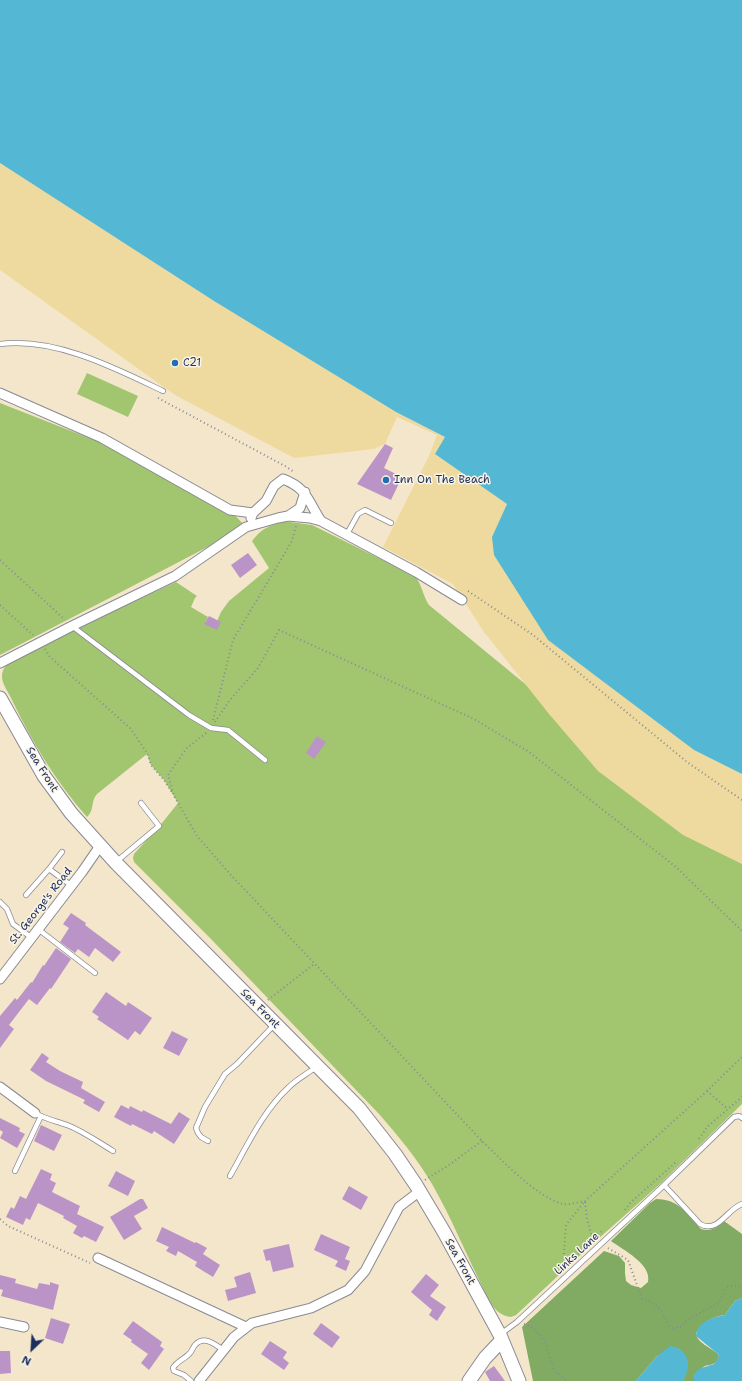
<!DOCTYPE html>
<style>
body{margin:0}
#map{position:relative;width:742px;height:1381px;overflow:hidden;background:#f4e6cb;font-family:"Shantell Sans",sans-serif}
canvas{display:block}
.north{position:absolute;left:12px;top:1329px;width:40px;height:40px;-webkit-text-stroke:3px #fcf5e5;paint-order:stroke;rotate:205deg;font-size:11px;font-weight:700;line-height:16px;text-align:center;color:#1b2f5e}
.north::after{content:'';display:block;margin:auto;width:14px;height:18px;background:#1b2f5e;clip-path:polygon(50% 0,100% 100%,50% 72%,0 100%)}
</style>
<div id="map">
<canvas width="742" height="1381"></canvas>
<div class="north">N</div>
</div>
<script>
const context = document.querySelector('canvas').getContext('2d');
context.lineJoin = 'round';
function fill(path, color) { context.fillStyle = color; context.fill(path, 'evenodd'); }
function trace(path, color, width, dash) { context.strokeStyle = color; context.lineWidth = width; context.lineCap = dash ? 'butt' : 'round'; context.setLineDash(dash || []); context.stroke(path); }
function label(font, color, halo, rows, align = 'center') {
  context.font = font + ' "Shantell Sans",sans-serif'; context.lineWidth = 3; context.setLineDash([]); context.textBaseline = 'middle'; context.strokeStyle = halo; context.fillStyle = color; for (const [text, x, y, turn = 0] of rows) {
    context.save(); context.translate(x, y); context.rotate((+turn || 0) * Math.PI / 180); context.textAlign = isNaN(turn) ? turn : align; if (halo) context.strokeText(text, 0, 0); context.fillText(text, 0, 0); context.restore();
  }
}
fill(new Path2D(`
 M 87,373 L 138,396 L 128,417 L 77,394 Z
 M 0,403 L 135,456 L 230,510 L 246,527 L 0,655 Z
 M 283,522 L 290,522 L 312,525 L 415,576 C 422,585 423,596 429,605 L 742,862 L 742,1104 L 659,1185 L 589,1247 L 516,1315 L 511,1317 C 494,1315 489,1300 482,1286 C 465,1252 451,1217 432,1184 C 417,1158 398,1136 379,1114 L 210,938 L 134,862 L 133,858 L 134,854 L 162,823 L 178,803 L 164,780 L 151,765 L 147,754 L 97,794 C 90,802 95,810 87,817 C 56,782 32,742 12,700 C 9,693 2,684 2,677 C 2,670 5,666 10,661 L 86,624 L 176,582 L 197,596 L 195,598 L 191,607 L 208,617 L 205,623 L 214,628 L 221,612 L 229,601 L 269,568 L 252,541 C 261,529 268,526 283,522 Z`), '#a2c670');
fill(new Path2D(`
 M 656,1199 C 679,1199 687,1214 701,1229 C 711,1232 717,1228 724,1221 L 742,1234 L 742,1298 L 735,1301 L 725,1315 C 712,1317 703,1321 696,1333 C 696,1342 711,1348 718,1354 L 719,1357 C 716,1365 712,1364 705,1366 C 701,1368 697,1373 694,1376 L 694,1381 L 683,1381 C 688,1368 691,1360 679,1349 L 657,1356 L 636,1381 L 533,1381 L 522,1327 L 604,1251 L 619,1256 L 625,1263 L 625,1273 L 626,1281 L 631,1285 L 641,1288 L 648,1282 C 652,1264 623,1250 611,1241 L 650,1203 Z`), '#81ab62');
fill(new Path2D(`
 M 0,163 L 214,301 L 396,412 L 445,437 L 436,454 L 507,504 L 492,537 L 548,640 L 694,750 L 742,774 L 742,864 L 683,835 L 598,771 L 549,714 L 484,632 L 453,584 L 383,547 L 429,456 L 437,435 L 397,417 L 385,444 L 374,449 L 294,458 L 175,395 L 0,270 Z`), '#eeda9e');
fill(new Path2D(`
 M 0,0 L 742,0 L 742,774 L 694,750 L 548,640 L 494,555 L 492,537 L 507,504 L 435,454 L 445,437 L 396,412 L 214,301 L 0,163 Z
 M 742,1298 L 742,1381 L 694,1381 C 693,1367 704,1368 714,1364 L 719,1357 L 718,1354 L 696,1336 C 697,1321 714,1317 725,1315 L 735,1301 Z
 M 670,1346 C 680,1347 689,1355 688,1366 C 688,1370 685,1377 683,1381 L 636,1381 L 657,1356 Z`), '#54b7d3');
fill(new Path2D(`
 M 385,444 L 393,448 L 384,468 L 402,477 L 391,500 L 357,484 Z
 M 248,553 L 257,565 L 240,578 L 231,565 Z
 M 209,616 L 221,622 L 217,630 L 204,624 Z
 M 317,736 L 326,742 L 314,759 L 306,753 Z
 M 71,913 L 86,923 L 85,925 L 121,952 L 113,962 L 95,948 L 89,957 L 78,949 L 75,953 L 60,942 L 69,928 L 63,924 Z
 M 56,948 L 71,959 L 51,989 L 50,988 L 37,1005 L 29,999 L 9,1025 L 14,1029 L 0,1048 L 0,1016 L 15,998 L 17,1000 L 31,982 L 32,983 L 43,965 L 44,966 Z
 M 106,992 L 126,1006 L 128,1002 L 152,1018 L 140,1035 L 135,1031 L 128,1040 L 97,1019 L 99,1017 L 92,1012 Z
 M 172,1031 L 188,1039 L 179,1056 L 163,1048 Z
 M 42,1053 L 49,1058 L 46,1062 L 60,1071 L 83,1082 L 81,1088 L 105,1102 L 99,1112 L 83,1103 L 85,1100 L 46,1081 L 30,1070 Z
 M 121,1105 L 129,1109 L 130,1106 L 142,1112 L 143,1110 L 171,1124 L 179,1112 L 190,1119 L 174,1144 L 154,1131 L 152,1134 L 132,1124 L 131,1126 L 114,1117 Z
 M 0,1118 L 20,1128 L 19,1131 L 25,1134 L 17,1148 L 0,1138 L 3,1132 L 0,1130 Z
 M 41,1125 L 62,1135 L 54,1151 L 34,1141 Z
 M 41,1169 L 52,1174 L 50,1180 L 56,1183 L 52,1192 L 80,1206 L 77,1214 L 104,1227 L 96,1242 L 84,1236 L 82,1238 L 73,1233 L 77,1226 L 63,1218 L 64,1216 L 38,1203 L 30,1220 L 26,1218 L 23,1225 L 6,1217 L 11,1207 L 14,1209 L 20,1196 L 26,1199 Z
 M 116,1171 L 135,1181 L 128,1196 L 108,1186 Z
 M 349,1186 L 368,1197 L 361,1210 L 342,1199 Z
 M 140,1199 L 143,1199 L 148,1208 L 134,1216 L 142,1229 L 124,1240 L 110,1217 Z
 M 162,1227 L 195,1243 L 196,1242 L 207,1248 L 203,1254 L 220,1265 L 213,1277 L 195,1266 L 197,1262 L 178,1251 L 176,1256 L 166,1251 L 169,1247 L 156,1241 Z
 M 321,1234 L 350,1247 L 345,1259 L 350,1261 L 346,1271 L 335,1266 L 338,1261 L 314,1250 Z
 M 289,1244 L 294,1267 L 273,1272 L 270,1260 L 266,1261 L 263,1250 Z
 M 250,1272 L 256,1293 L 228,1301 L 225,1290 L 237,1287 L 234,1277 Z
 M 426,1274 L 439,1285 L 430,1296 L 446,1307 L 437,1321 L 429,1315 L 432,1310 L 411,1292 Z
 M 0,1275 L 16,1279 L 15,1283 L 37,1289 L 39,1283 L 50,1285 L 50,1282 L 59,1285 L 53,1310 L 1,1296 L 3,1290 L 0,1289 Z
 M 51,1318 L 70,1324 L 63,1344 L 45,1338 Z
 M 133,1321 L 162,1342 L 160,1346 L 164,1349 L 149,1370 L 141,1363 L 148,1354 L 131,1342 L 132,1340 L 123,1334 Z
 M 321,1323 L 340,1337 L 332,1348 L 313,1334 Z
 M 270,1341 L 287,1352 L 283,1358 L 289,1363 L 284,1370 L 261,1354 Z
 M 0,1351 L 10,1351 L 11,1373 L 0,1374 Z
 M 494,1366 L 505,1381 L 490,1381 L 485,1372 Z`), '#bb94c7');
const lane = new Path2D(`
 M 0,344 C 55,337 115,368 163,391
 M 347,534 L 358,514 L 365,510 L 391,523
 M 72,626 L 189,715 L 211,728 L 228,730 L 265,760
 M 62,852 L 49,869 L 72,886
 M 117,861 L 159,826 L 141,803
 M 26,895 L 49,869
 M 0,902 L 7,909 L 13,924 L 32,938
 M 38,929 L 95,973
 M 35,1113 C 45,1119 56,1121 67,1125 C 83,1131 98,1142 113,1151
 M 208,1141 L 201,1137 L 198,1133 L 196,1128 L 205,1107 L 225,1074 L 237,1064 L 274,1025
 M 15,1171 L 41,1116
 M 230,1176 C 247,1146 263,1111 289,1087 C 297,1079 307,1074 316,1067
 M 664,1185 L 700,1224 C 718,1234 727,1209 742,1204
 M 502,1333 L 517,1322 L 661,1188 L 734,1117 L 739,1116 L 742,1118
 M 191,1381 L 184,1375 L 174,1371 L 173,1368 C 177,1361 185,1359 190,1353 C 192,1351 193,1347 195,1345 C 204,1335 215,1344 223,1350`);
const street = new Path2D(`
 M 0,393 L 102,438 L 230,510 L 253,513
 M 288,516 L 300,508 L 305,492
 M 251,518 L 253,513 L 266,501 L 274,486 L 283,479 C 307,488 308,501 321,521
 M 0,663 L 72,626 L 175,576 L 246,527 L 278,518 L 288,516 L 310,518 L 321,521 L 416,572 L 462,600
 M 0,979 L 82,872 L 100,846
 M 0,1087 L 35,1113
 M 98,1258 L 246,1327
 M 0,1322 L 24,1327
 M 199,1381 L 234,1337 L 252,1323 L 311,1308 L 348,1290 L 365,1271 L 399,1207 L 420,1191`);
const secondary = new Path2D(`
 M 0,698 L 44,776 L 71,813 L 116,863 L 359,1108 L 395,1154 L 416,1185 L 444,1232 L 500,1335 L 519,1381
 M 469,1381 L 485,1358 L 502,1340`);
trace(lane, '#888a94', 6);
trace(street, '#888a94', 11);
trace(secondary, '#888a94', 15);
trace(new Path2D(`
 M 158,398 L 285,466 L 294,472
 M 0,560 L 64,619
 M 468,591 L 533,635 L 687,762 L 742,800
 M 0,605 L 33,635
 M 45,649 L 50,657 L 130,728 L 147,753 L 151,765 L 164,780 L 173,794
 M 213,720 L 233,640 L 292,541 L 296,526
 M 215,722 L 230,700 L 258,668 L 279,630 L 474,719 L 529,752 L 676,867 L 742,931
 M 206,733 L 187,748 L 168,775 L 174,796 L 197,836 L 230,874 L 482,1141 C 503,1161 535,1196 563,1204 C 569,1205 579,1202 585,1201 L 707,1091 L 742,1057
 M 268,1000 L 314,964
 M 707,1091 L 728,1109
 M 699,1139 L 707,1127 L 742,1097
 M 425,1180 L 449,1165 L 482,1141
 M 585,1202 L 587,1219 L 592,1236
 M 625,1210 L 631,1202 L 676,1162
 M 0,1219 L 8,1226 L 90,1263
 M 608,1248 L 628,1260 L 642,1299 C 652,1301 658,1306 663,1314 C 667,1320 667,1324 673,1328 L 682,1326 L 687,1320 L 719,1303 L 727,1287 L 732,1286 L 742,1286
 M 578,1254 L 592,1237 L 604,1230
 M 563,1266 L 567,1260 L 574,1258
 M 563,1266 L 566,1225 L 585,1201
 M 524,1324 L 532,1327 L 541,1336 L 547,1347 L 554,1370 L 567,1381`), '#888a94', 2, [1, 3]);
trace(lane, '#fff', 4.5);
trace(street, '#fff', 9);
trace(secondary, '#fff', 13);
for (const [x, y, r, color] of [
 [175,363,4,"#1f6fb2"],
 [386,480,4,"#1f6fb2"]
]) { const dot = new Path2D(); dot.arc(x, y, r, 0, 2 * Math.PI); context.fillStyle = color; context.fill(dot); trace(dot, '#fcf5e5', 1.5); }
label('11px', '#1b2f5e', '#fcf5e5', [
 ["C21",183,363],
 ["Inn On The Beach",394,480]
], 'left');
label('11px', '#1b2f5e', '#fcf5e5', [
 ["Sea Front",42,770,58],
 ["St. George's Road",41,906,-52],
 ["Sea Front",260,1009,45],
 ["Links Lane",577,1254,-43],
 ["Sea Front",460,1262,61]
]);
</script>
